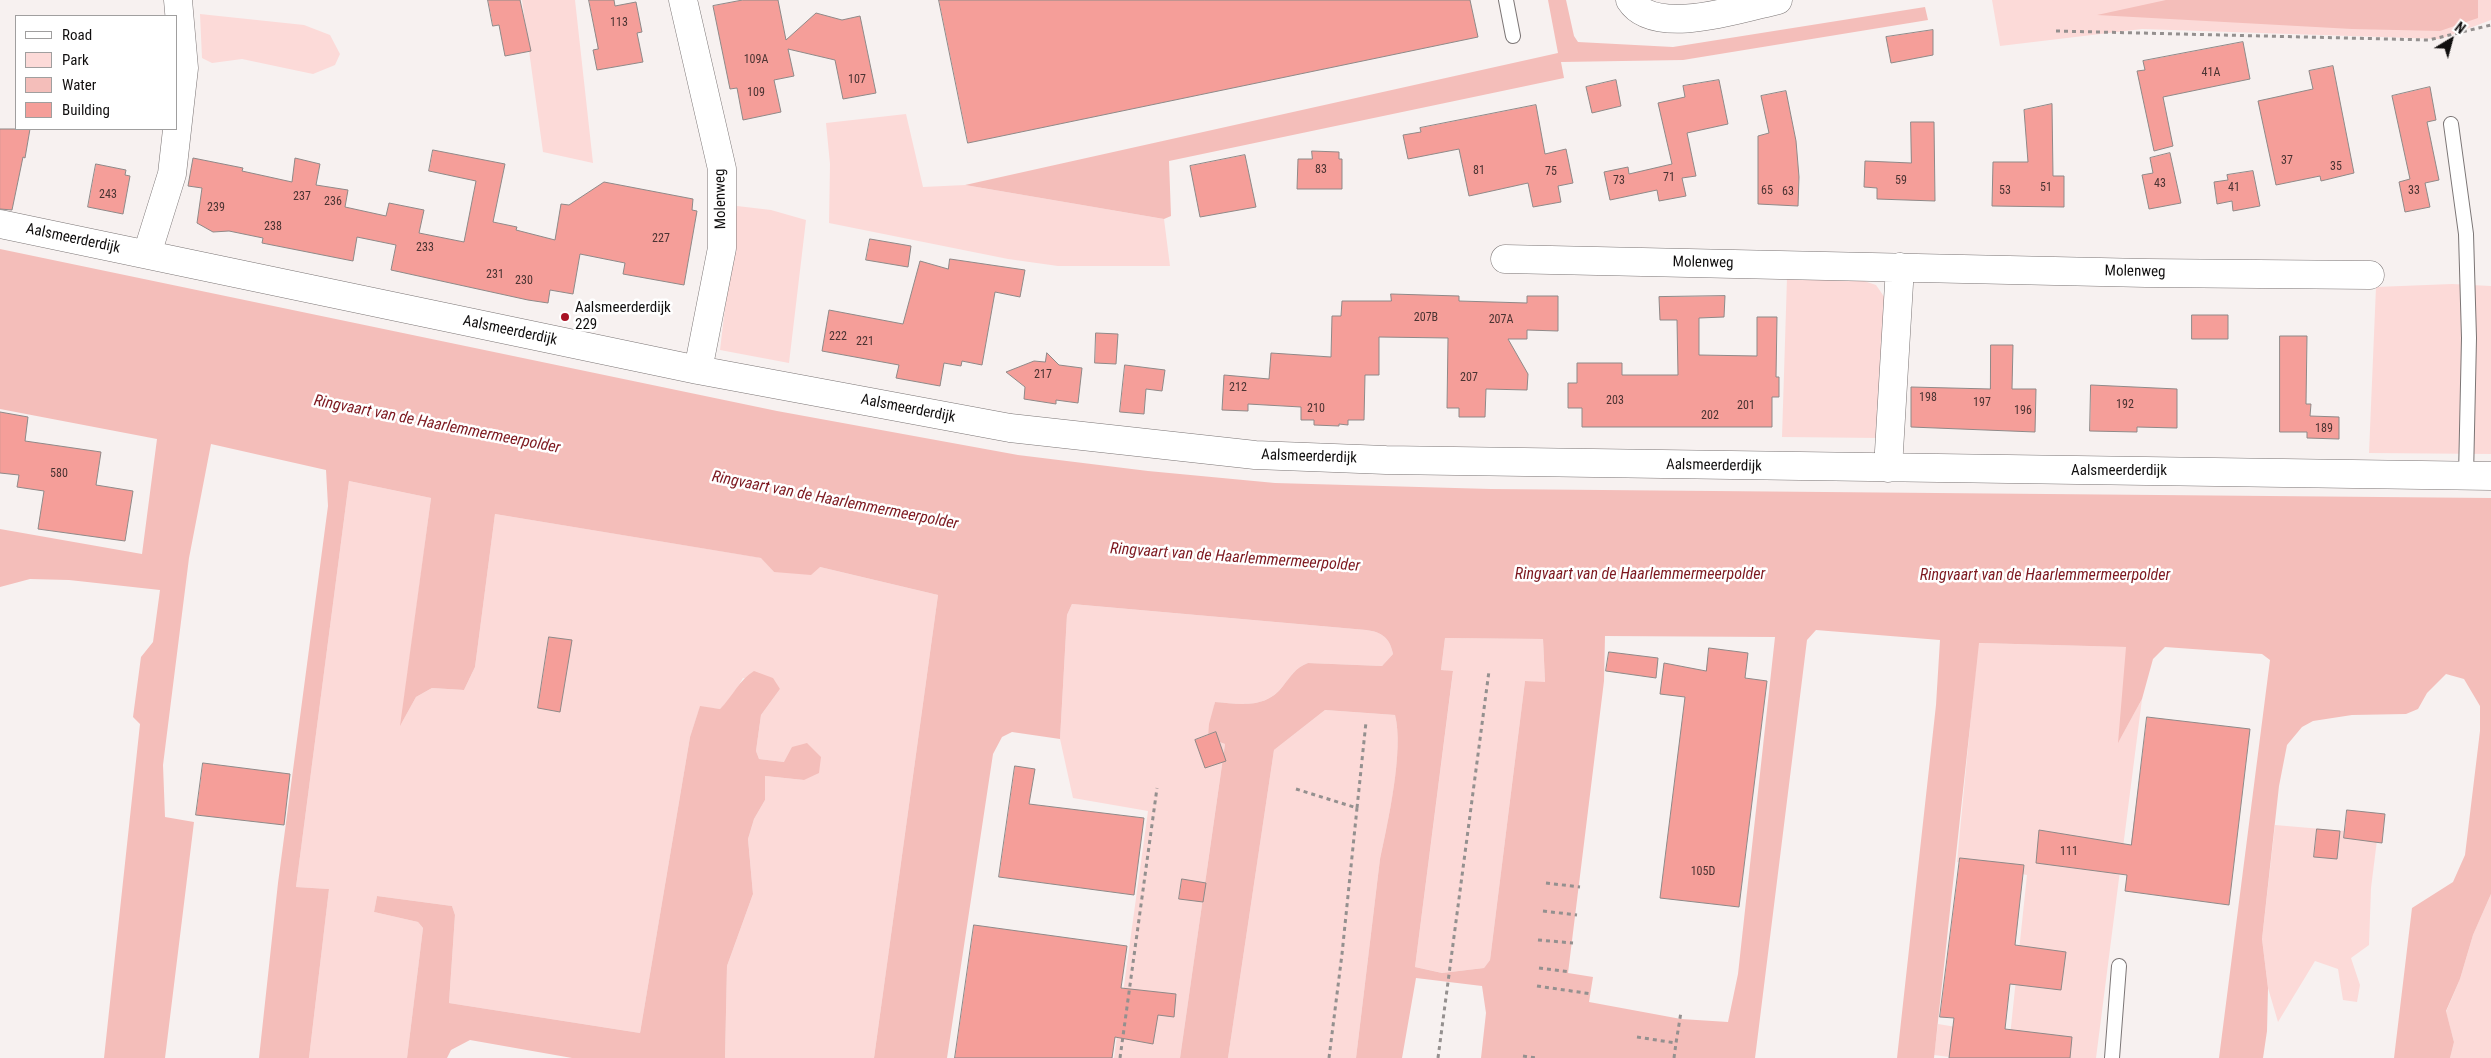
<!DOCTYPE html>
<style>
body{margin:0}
#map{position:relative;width:2491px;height:1058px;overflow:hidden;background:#f7f1f0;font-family:"Roboto Condensed",sans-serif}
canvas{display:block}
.legend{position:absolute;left:15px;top:15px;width:162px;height:115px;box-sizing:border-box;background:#fff;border:1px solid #a09f9f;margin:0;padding:6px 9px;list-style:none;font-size:15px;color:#110f0f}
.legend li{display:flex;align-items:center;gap:10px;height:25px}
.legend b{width:25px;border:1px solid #a09f9f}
.north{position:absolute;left:2426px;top:15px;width:50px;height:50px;-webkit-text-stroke:4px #fff;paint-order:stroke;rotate:37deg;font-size:14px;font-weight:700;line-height:20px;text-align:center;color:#110f0f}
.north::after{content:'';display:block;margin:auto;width:18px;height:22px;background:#110f0f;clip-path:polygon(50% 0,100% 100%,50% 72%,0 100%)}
</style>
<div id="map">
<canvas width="2491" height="1058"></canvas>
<ul class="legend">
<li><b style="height:6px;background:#fff"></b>Road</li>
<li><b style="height:14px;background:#fcdad8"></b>Park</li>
<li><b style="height:14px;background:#f4beba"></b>Water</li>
<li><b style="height:14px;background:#f59e99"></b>Building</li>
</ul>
<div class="north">N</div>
</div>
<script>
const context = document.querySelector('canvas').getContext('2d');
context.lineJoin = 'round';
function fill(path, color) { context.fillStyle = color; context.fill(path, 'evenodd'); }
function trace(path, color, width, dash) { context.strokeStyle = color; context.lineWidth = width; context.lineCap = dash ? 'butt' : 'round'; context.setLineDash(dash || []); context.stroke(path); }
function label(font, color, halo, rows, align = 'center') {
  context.font = font + ' "Roboto Condensed",sans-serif'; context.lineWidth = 5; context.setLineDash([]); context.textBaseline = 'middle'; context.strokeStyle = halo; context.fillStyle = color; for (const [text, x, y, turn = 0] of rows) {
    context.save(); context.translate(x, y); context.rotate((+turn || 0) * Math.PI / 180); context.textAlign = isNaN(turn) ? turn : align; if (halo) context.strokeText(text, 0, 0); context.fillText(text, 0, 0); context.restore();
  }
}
fill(new Path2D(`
 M 522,0 L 575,0 L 593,163 L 543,152 Z
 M 1992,0 L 2491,0 L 2491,20 L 2440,39 L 2142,29 L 2000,46 Z
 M 200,14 L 304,25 L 330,35 L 340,54 L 335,65 L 313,74 L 242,59 L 212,63 L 202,58 Z
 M 906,114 L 923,187 L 965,185 L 1164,219 L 1170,266 L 1058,266 L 1008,259 L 829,223 L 830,164 L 826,123 Z
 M 737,206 L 771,210 L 806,220 L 789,363 L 720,350 Z
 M 1787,278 L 1861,280 L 1876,285 L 1885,298 L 1880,438 L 1782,437 Z
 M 2452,284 L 2491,286 L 2491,454 L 2369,453 L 2376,287 Z
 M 349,481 L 431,498 L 401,724 L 416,697 L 432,688 L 464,690 L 475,667 L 495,514 L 762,558 L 774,572 L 820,567 L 938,595 L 874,1058 L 725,1058 L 727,966 L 753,894 L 748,839 L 754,819 L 765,800 L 765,776 L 804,780 L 784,762 L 759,759 L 756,751 L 761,715 L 780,689 L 743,678 L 732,697 L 720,709 L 700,707 L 690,737 L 640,1033 L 449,1003 L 455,915 L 452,906 L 377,896 L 374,912 L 418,922 L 423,928 L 407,1058 L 309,1058 L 329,889 L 296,887 Z
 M 1072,604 L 1366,630 C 1382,632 1390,638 1393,654 L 1382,666 L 1308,663 C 1295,668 1291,676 1283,686 C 1266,709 1240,704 1215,702 L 1208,738 L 1225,744 L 1180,1058 L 1114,1058 L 1148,811 L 1073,798 L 1060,739 L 1067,615 Z
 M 1445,638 L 1543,639 L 1545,683 L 1525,681 L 1490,960 L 1484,968 L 1442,973 L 1415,967 L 1453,672 L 1441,670 Z
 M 1978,643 L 2127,647 L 2119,741 L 2142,699 L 2096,1058 L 1957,1058 L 1934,1055 L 1938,1024 L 2010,1036 L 2027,875 L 1957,862 Z
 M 1325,710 L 1395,715 C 1404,751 1388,822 1380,859 L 1356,1058 L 1228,1058 L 1274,750 Z
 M 2275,825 L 2345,831 L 2377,840 L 2371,888 L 2369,945 L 2351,958 L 2360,985 L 2357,1002 L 2343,1000 L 2338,969 L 2315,961 L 2278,1022 L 2268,988 L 2262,939 Z
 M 2491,894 L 2491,1058 L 2450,1058 L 2454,1042 L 2446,1012 L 2460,979 L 2473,935 Z`), '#fcdad8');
fill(new Path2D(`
 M 1548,0 L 1566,0 L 1574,36 L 1578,42 L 1673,47 L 1925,7 L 1928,20 L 1683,60 L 1561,62 L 1564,78 L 1169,161 L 1171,216 L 1164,219 L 965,185 L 1558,53 Z
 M 2166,0 L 2478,0 L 2478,18 L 2440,31 L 2352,29 L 2097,15 Z
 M 0,249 L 777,411 L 1018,455 L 1148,471 L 1275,483 L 1491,489 L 2491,498 L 2491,894 L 2473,935 L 2460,979 L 2446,1011 L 2454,1042 L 2450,1058 L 2394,1058 L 2412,908 L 2453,882 L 2465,855 L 2480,731 L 2480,706 L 2464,679 L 2446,674 L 2427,693 L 2418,709 L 2406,714 L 2352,715 L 2313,721 L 2302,727 L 2287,745 L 2279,786 L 2262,939 L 2268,988 L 2267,1031 L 2263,1058 L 2219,1058 L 2270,660 L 2262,654 L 2165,647 L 2153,659 L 2142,699 L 2118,743 L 2126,647 L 1979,643 L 1934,1058 L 1897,1058 L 1936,705 L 1940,640 L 1816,630 L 1807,640 L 1755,1058 L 1481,1058 L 1486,1013 L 1482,986 L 1416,978 L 1402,1058 L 1356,1058 L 1380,859 C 1388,822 1404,750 1395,715 L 1325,710 L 1274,750 L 1228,1058 L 1180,1058 L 1225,744 L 1208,738 L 1209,724 L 1215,702 C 1240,704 1266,709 1283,686 C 1291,676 1295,668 1308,663 L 1382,666 L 1393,654 C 1390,638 1382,632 1366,630 L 1072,604 L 1067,615 L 1060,739 L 1012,732 L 1002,737 L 993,754 L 947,1058 L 874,1058 L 938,595 L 820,567 L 811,575 L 774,572 L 761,558 L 495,514 L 475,667 L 464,690 L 432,688 L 416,697 L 400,726 L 431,498 L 349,481 L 296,887 L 329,889 L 309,1058 L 259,1058 L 278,883 L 328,506 L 326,470 L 211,444 L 189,558 L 163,765 L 165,817 L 194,822 L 165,1058 L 104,1058 L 140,724 L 133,717 L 141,657 L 153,642 L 160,590 L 69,580 L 30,579 L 0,587 L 0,529 L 142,554 L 157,439 L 0,409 ZM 1605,636 L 1775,637 L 1738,974 L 1728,1022 L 1681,1019 L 1589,1002 L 1593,977 L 1568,973 L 1604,681 ZM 1445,638 L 1543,639 L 1545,682 L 1525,681 L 1490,960 L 1484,968 L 1442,973 L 1415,967 L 1453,671 L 1441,670 Z
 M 754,671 L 773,678 L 780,689 L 761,715 L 756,751 L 759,759 L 784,762 L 792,747 L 807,743 L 821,757 L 819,773 L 804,780 L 765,776 L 765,800 L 754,819 L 748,839 L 753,894 L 727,966 L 725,1058 L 572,1058 L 470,1040 L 451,1050 L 447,1058 L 407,1058 L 423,928 L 418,922 L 374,912 L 377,896 L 452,906 L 455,915 L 449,1003 L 640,1033 L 690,737 L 700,706 L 720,709 C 733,696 739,680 754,671 Z`), '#f4beba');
const building = new Path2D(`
 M 488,0 L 520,0 L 531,51 L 505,56 L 499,25 L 493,26 Z
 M 589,0 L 614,0 L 615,6 L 636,2 L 642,32 L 637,33 L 643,62 L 597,70 L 593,50 L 598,49 Z
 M 743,0 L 778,0 L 786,40 L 816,13 L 842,20 L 860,16 L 876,93 L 843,99 L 835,60 L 788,49 L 794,76 L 774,80 L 781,112 L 743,120 L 737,88 L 730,89 L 713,6 Z
 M 939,0 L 1470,0 L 1478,37 L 968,143 Z
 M 1933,30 L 1933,55 L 1891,63 L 1886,37 Z
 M 2243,42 L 2250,79 L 2163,97 L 2173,146 L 2154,151 L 2137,71 L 2145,70 L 2143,61 Z
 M 2333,66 L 2354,173 L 2321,181 L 2320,176 L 2276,185 L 2258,101 L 2313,89 L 2309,71 Z
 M 1616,80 L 1621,106 L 1592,113 L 1586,87 Z
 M 1719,80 L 1728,124 L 1687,133 L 1696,176 L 1682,178 L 1686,196 L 1659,201 L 1657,190 L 1610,200 L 1604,172 L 1628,167 L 1629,174 L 1672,164 L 1658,103 L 1685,97 L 1683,86 Z
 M 2430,87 L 2436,120 L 2427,122 L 2439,180 L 2425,183 L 2430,207 L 2405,212 L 2399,182 L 2410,179 L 2392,96 Z
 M 1786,91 L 1796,141 L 1799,177 L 1798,206 L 1758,204 L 1758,136 L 1769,133 L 1761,96 Z
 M 2052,104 L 2053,176 L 2064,176 L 2064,207 L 1992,206 L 1993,162 L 2028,162 L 2024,110 Z
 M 1536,105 L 1545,154 L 1566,149 L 1573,183 L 1558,186 L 1561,202 L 1533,207 L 1528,183 L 1469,196 L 1459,149 L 1408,159 L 1403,135 L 1421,132 L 1420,128 Z
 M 1911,122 L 1934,122 L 1935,201 L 1877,199 L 1877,188 L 1864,187 L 1865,161 L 1911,163 Z
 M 0,129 L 30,129 L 25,158 L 23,157 L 12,210 L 0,209 Z
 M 433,150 L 505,164 L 493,222 L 517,227 L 516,230 L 555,240 L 561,204 L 569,205 L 604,182 L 693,199 L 692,210 L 697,211 L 684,285 L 623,274 L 625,263 L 580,254 L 573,294 L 550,290 L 548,303 L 528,300 L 391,270 L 396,245 L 357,237 L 353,261 L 262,243 L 263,238 L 229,231 L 213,232 L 197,223 L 202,188 L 188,186 L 193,158 L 243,168 L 242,171 L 292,182 L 295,158 L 320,164 L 316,185 L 348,190 L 345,207 L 386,216 L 389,203 L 424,210 L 419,233 L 464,242 L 476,181 L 429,171 Z
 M 1312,151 L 1339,152 L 1339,159 L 1342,159 L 1342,189 L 1297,189 L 1298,159 L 1312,159 Z
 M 2170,153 L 2181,203 L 2149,209 L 2142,175 L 2153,173 L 2150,158 Z
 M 1245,155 L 1256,207 L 1200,217 L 1190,166 Z
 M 96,164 L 126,170 L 125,175 L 130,176 L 123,214 L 88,207 Z
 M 2253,171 L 2260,206 L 2233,211 L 2232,201 L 2217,204 L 2214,182 L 2228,180 L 2227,175 Z
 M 870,239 L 911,246 L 908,267 L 866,260 Z
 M 950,259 L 1025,270 L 1020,297 L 995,292 L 982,365 L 962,361 L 961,366 L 944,363 L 940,386 L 896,378 L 899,365 L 822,351 L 829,310 L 903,324 L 920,261 L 948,269 Z
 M 1391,294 L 1459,296 L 1459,301 L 1527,303 L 1527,296 L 1558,296 L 1558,331 L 1527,330 L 1527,339 L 1508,339 L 1528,374 L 1527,390 L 1486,389 L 1485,417 L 1459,417 L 1459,408 L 1447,408 L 1448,338 L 1379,337 L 1379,375 L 1365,375 L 1364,420 L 1348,420 L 1348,425 L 1339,424 L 1339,426 L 1314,425 L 1314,420 L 1301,420 L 1301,407 L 1248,404 L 1248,411 L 1222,410 L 1224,375 L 1269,379 L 1271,353 L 1331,357 L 1332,316 L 1341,316 L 1342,301 L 1391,301 Z
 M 1725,296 L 1724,317 L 1699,318 L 1699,355 L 1757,356 L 1757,317 L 1777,317 L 1776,377 L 1779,377 L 1779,397 L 1772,397 L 1772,427 L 1582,427 L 1582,408 L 1568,408 L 1568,383 L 1577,383 L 1577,363 L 1622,363 L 1622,375 L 1678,375 L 1677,320 L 1660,320 L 1659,297 Z
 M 2192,315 L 2228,315 L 2228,339 L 2192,339 Z
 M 1096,333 L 1118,334 L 1116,364 L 1095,363 Z
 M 2280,336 L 2307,336 L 2306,404 L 2311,404 L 2310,416 L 2339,417 L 2339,439 L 2307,438 L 2307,432 L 2280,432 Z
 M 1991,345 L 2013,345 L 2012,389 L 2036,389 L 2035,432 L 1911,427 L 1911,387 L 1990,389 Z
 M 1047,353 L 1059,365 L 1082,368 L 1078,403 L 1056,400 L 1056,404 L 1024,399 L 1025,387 L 1006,372 L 1034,361 L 1045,362 Z
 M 1125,365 L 1165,370 L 1162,391 L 1146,389 L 1144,414 L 1120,412 Z
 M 2091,385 L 2177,389 L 2177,428 L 2137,427 L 2137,432 L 2090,431 Z
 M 0,412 L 28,417 L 25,441 L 101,452 L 96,485 L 133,491 L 125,541 L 38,529 L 44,491 L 17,487 L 19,475 L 0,473 Z
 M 549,637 L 572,640 L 560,712 L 538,708 Z
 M 1709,648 L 1748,653 L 1745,678 L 1767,681 L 1739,907 L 1660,898 L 1685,697 L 1660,694 L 1664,663 L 1706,671 Z
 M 1609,652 L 1658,658 L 1656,678 L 1606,671 Z
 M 2147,717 L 2250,729 L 2229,905 L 2125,891 L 2127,875 L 2036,863 L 2039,830 L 2131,845 Z
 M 1216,732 L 1226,761 L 1205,768 L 1195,740 Z
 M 203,763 L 290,774 L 284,825 L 196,815 Z
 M 1015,766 L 1035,769 L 1029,804 L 1144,818 L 1134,895 L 999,877 Z
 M 2347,810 L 2385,814 L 2382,843 L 2344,838 Z
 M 2317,829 L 2340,831 L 2337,859 L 2314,857 Z
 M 1960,858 L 2024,865 L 2015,945 L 2066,952 L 2061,990 L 2010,984 L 2005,1029 L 2072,1037 L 2070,1058 L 1949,1058 L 1954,1018 L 1940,1017 Z
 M 1182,879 L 1206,883 L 1203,902 L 1179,899 Z
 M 974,925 L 1127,946 L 1121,988 L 1176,994 L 1174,1017 L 1158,1015 L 1153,1044 L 1115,1037 L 1112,1058 L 955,1058 Z`);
fill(building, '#f59e99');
trace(building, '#8f8988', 1);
const lane = new Path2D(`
 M 1506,0 L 1513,36
 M 2451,124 L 2466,234 L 2469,338 L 2466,476
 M 2112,1058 L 2119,966`);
const street = new Path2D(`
 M 683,0 L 722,169 L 722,248 L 698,370
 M 1630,0 C 1654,38 1742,8 1778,0
 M 0,224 L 698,370 L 1010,428 L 1255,455 L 1386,460 L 2491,476
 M 147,254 L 172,174 L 184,68 L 178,0
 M 1505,259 L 2146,273 L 2370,275
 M 1888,468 L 1900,267`);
trace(lane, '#7b7575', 16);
trace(street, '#7b7575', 29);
trace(new Path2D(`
 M 2056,31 L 2429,40 L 2491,25
 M 1296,789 L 1357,808 L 1366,722
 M 1546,883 L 1580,887
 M 1543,911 L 1577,915
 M 1538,940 L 1573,943
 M 1539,968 L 1570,972
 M 1537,986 L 1592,994
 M 1637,1037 L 1676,1043 L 1681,1012
 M 1523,1056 L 1536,1058
 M 1120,1058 L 1157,788
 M 1329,1058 L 1342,954 L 1357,808
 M 1438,1058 L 1489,671
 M 1674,1058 L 1676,1043`), '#94908f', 3, [4, 4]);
trace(lane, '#fff', 14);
trace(street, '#fff', 28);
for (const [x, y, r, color] of [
 [565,317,5,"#a81224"]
]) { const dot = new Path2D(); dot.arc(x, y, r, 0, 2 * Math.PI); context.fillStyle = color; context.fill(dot); trace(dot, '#fff', 2); }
label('12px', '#4a3332', null, [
 ["113",619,23],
 ["109A",756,60],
 ["41A",2211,73],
 ["107",857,80],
 ["109",756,93],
 ["37",2287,161],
 ["35",2336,167],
 ["83",1321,170],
 ["81",1479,171],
 ["75",1551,172],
 ["71",1669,178],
 ["73",1619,181],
 ["59",1901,181],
 ["43",2160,184],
 ["51",2046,188],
 ["41",2234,188],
 ["65",1767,191],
 ["53",2005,191],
 ["33",2414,191],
 ["63",1788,192],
 ["243",108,195],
 ["237",302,197],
 ["236",333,202],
 ["239",216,208],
 ["238",273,227],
 ["227",661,239],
 ["233",425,248],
 ["231",495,275],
 ["230",524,281],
 ["207B",1426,318],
 ["207A",1501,320],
 ["222",838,337],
 ["221",865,342],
 ["217",1043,375],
 ["207",1469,378],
 ["212",1238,388],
 ["198",1928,398],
 ["203",1615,401],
 ["197",1982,403],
 ["192",2125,405],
 ["201",1746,406],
 ["210",1316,409],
 ["196",2023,411],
 ["202",1710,416],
 ["189",2324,429],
 ["580",59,474],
 ["111",2069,852],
 ["105D",1703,872]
]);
label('15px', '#110f0f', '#fff', [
 ["Molenweg",721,199,-91],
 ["Aalsmeerderdijk",73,239,12],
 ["Molenweg",1703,263,1],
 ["Molenweg",2135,272,1],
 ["Aalsmeerderdijk",510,331,12],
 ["Aalsmeerderdijk",908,409,11],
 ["Aalsmeerderdijk",1309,457,2],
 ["Aalsmeerderdijk",1714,466,1],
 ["Aalsmeerderdijk",2119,471]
]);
label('15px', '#110f0f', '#fff', [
 ["Aalsmeerderdijk",575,308],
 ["229",575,325]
], 'left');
label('italic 16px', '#7d181f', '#fff', [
 ["Ringvaart van de Haarlemmermeerpolder",437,425,11],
 ["Ringvaart van de Haarlemmermeerpolder",835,501,11],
 ["Ringvaart van de Haarlemmermeerpolder",1235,558,4],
 ["Ringvaart van de Haarlemmermeerpolder",1640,575],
 ["Ringvaart van de Haarlemmermeerpolder",2045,576]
]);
</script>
